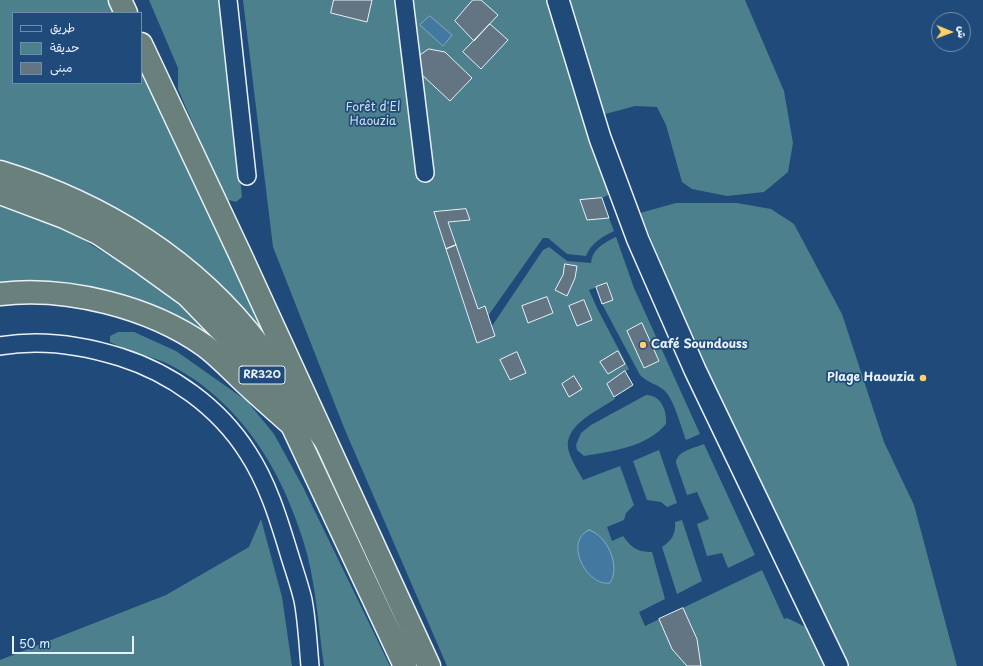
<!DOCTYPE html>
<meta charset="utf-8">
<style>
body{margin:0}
#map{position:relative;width:983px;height:666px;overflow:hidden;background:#1f4a7a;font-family:"Playpen Sans","Playpen Sans Arabic",sans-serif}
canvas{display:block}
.legend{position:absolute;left:12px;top:12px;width:130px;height:72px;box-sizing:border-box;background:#1f4a7a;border:1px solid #6f8dac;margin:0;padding:5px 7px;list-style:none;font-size:12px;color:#e8f1f8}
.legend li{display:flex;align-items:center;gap:8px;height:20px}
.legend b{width:20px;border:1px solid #6f8dac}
.north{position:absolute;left:931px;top:12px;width:40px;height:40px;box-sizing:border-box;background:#1f4a7a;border:1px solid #6f8dac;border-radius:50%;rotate:91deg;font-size:11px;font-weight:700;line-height:16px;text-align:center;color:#e8f1f8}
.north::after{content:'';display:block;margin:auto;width:14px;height:18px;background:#ffd166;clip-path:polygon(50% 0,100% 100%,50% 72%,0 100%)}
.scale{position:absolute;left:12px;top:636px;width:122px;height:18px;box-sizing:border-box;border:2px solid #e8f1f8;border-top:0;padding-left:5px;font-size:12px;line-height:14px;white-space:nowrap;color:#e8f1f8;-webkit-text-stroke:3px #1f4a7a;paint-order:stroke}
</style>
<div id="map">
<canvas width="983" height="666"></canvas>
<ul class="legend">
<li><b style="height:5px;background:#1f4a7a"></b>طريق</li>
<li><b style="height:11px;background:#4c808c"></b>حديقة</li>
<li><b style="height:11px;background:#637483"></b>مبنى</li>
</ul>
<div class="north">ش</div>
<div class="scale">50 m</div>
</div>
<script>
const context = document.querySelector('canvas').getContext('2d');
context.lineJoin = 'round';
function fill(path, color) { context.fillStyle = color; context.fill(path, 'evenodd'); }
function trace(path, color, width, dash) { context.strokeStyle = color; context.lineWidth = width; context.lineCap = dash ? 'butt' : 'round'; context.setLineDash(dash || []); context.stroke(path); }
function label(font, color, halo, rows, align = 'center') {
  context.font = font + ' "Playpen Sans",sans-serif'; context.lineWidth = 3.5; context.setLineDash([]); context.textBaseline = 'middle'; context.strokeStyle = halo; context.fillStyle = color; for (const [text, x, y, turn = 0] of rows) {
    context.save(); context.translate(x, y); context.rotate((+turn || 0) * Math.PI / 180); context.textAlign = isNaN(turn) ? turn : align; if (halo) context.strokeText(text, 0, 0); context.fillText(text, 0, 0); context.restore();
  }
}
fill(new Path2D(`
 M 0,0 L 108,0 L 113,13 L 13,13 L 13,83 L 141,83 L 141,72 L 267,338 L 0,164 Z
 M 149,0 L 221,0 L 242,197 L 236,202 L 225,199 L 178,89 L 178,68 Z
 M 243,0 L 745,0 L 784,91 L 793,143 L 788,172 L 764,192 L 727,196 L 692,189 L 682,182 L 666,125 L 657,107 L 635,106 L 594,117 L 619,190 L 602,198 L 580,201 L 587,220 L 609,218 L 614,231 C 602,237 591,243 586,256 L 567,254 L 548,238 L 543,238 L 488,316 L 485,306 L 478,309 L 448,222 L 469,220 L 466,209 L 434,212 L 477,343 L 495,336 L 492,326 L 543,250 L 549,247 L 567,261 L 591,263 C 593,248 604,243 616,237 L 634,288 L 700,434 L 686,440 C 681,427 674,399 664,390 C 656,384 647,382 640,375 L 602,304 L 613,300 L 608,283 L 589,290 L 597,308 L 629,369 L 607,384 L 615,399 C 599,410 565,424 568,448 C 570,459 578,470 583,480 L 620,466 L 634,505 L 626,513 L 624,520 L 607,527 L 612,541 L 623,536 C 632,548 637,552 652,552 L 665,599 L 639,612 L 645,626 L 762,570 L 784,619 L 787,618 L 814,631 L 734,432 L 695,344 L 640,213 L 676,203 L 737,203 L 771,209 L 794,224 L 842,314 L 884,442 L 914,505 L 957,666 L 447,666 L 345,430 L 273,247 Z
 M 0,204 L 74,234 L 137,273 L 185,309 L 233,357 L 163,318 L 0,288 Z
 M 118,332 L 134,332 L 176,351 L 247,401 L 274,434 L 303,487 L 390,666 L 324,666 C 318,625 316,580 303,540 C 283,477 252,422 198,382 C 188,375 175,367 164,362 C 146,355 127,351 110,342 L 110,336 Z
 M 646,395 C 661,395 667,410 666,424 C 647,447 613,451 584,456 L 577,450 L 576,445 L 581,433 L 591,425 Z
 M 704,444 L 755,555 L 728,568 L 722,553 L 707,556 L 697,524 L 709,519 L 697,492 L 687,495 L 676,463 C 676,451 695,448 704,444 Z
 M 659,450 L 677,503 L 667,507 L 661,502 L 647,500 L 633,461 Z
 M 261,519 L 282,597 L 292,666 L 0,666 L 0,660 L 166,595 L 249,547 Z
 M 682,520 L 702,581 L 677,594 L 662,547 C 672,540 676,534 675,522 Z`), '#4c808c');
const water = new Path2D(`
 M 430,16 L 452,35 L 443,46 L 420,25 Z
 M 589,530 C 607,535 621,566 610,583 C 587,587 563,541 589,530 Z`);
fill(water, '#4378a0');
trace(water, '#85a8c3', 1);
const building = new Path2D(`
 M 334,0 L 372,0 L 367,22 L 331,13 Z
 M 473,0 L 481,0 L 498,15 L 474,41 L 455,21 Z
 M 490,24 L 508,40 L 481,69 L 463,52 Z
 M 429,49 L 445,52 L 472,78 L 450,101 L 421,74 L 419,56 Z
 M 602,198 L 609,218 L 587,220 L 580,200 Z
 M 466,209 L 470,220 L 448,222 L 456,245 L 446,249 L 434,212 Z
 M 456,245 L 478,309 L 485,306 L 495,336 L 477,343 L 446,249 Z
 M 565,264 L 577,266 L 575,278 L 567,296 L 555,290 L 563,275 Z
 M 607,283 L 613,300 L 602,304 L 596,287 Z
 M 547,297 L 553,313 L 528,323 L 522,306 Z
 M 584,300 L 592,320 L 577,326 L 569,306 Z
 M 642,323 L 659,361 L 644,368 L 627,331 Z
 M 618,351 L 625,364 L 608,374 L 600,362 Z
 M 517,352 L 526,373 L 510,380 L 500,360 Z
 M 625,371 L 633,385 L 614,397 L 607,384 Z
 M 574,376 L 582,389 L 569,397 L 562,384 Z
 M 683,608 L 697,639 L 701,666 L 687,666 L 672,649 L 659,619 Z`);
fill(building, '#637483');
trace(building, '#e8f1f8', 1);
const minor = new Path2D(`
 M 228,0 L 247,176
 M 404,0 L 425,173
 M 0,346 C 39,339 82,345 120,357 C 171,373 219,407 248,453 C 267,482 278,517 288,550 C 293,567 299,583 303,600 C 307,621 308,644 310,666`);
const tertiary = new Path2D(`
 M 558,0 L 600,138 L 638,240 L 695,370 L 837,666`);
const trunk = new Path2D(`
 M 120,0 L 126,13
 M 141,44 L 240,254 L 429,666
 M 0,193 L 64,217 L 98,233 L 144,264 L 187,295 L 257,367 L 292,425 L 405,666`);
const motorway = new Path2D(`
 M 0,172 C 104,204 196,261 261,348 C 284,378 303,410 325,440
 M 0,294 C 67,286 150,307 205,346 C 218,356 229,367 241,379 C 258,395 275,410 292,425`);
trace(minor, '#e8f1f8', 20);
trace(tertiary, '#e8f1f8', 24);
trace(trunk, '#e8f1f8', 25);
trace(motorway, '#e8f1f8', 25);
trace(minor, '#1f4a7a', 17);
trace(tertiary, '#1f4a7a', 21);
trace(trunk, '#6a807d', 22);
trace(motorway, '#6a807d', 22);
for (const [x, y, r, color] of [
 [643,345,4,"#ffd166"],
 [923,378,4,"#ffd166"]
]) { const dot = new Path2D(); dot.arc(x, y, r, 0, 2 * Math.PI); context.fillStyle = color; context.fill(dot); trace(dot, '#1f4a7a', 1.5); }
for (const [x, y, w] of [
 [262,375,46]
]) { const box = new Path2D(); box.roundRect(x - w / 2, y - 9, w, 18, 3); context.fillStyle = '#1f4a7a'; context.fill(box); trace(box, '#e8f1f8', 1); }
label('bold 11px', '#e8f1f8', null, [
 ["RR320",262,375]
]);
label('12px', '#d1e0e8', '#1f4a7a', [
 ["Forêt d'El",373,108],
 ["Haouzia",373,122]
]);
label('bold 12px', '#e8f1f8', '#1f4a7a', [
 ["Café Soundouss",651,345],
 ["Plage Haouzia",915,378,"right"]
], 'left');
</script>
